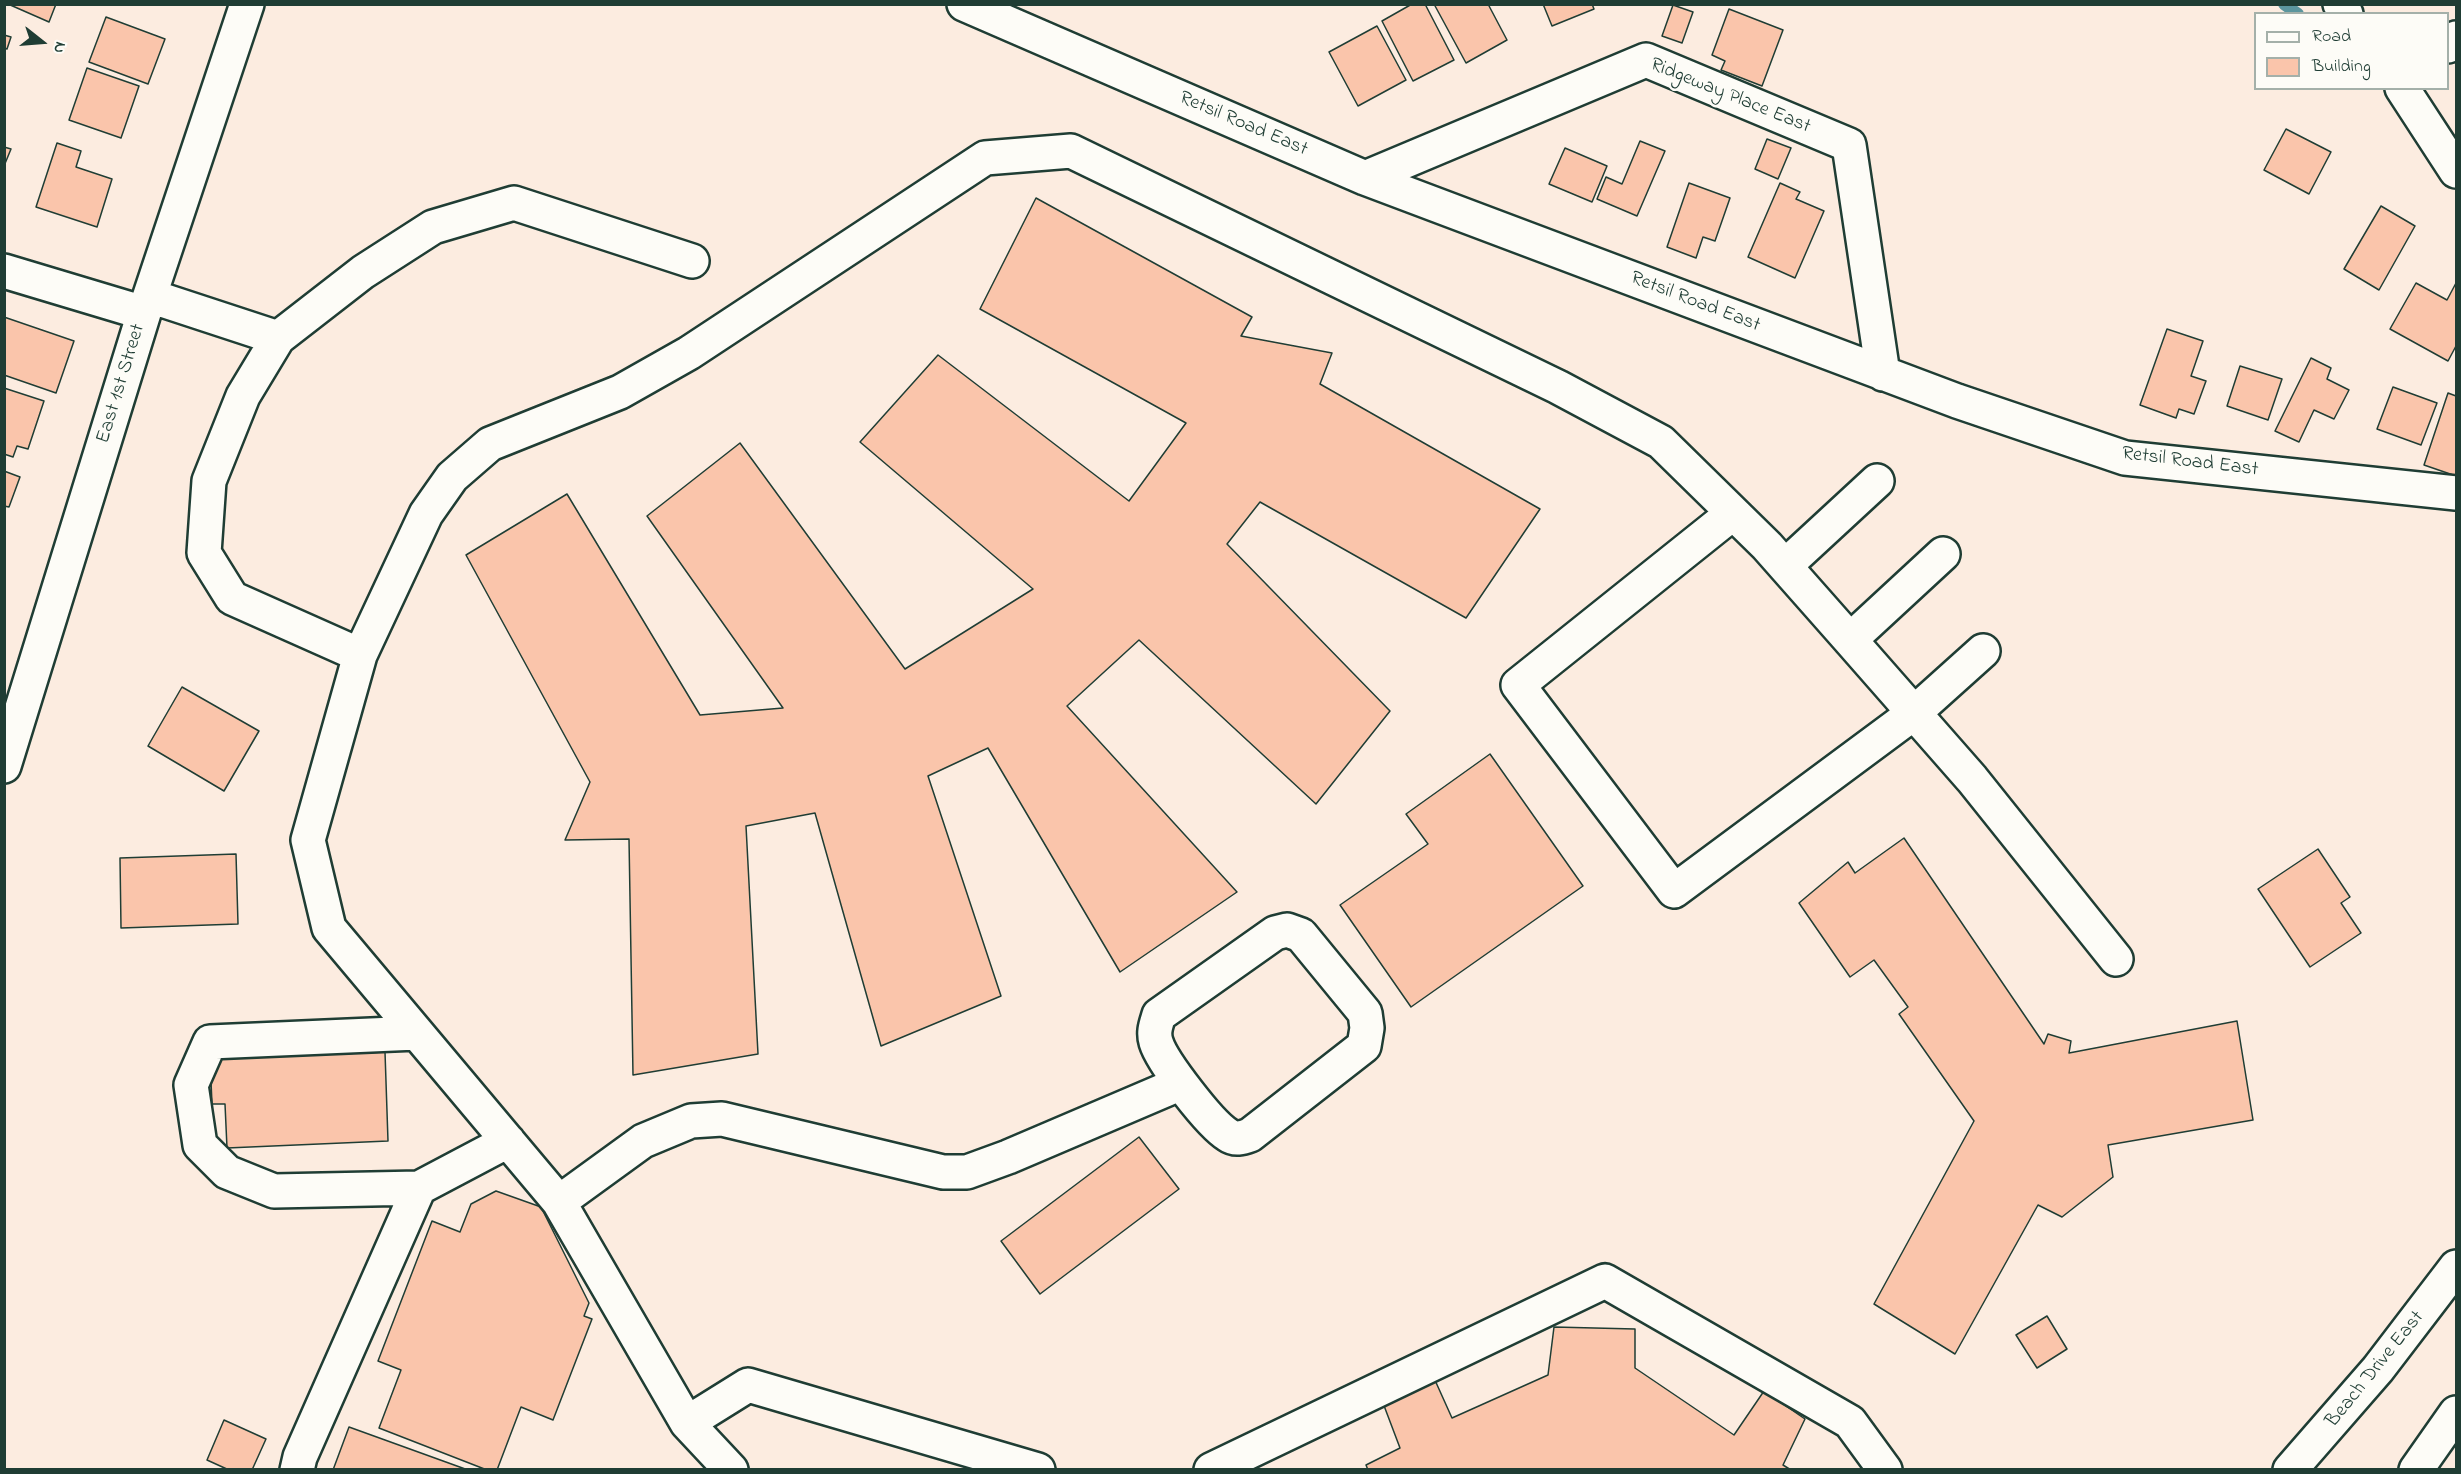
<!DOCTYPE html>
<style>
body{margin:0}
#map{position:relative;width:2461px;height:1474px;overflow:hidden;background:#fcece0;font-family:"Indie Flower",sans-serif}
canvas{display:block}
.frame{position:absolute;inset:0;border:6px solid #1f3d34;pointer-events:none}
.legend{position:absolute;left:2254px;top:12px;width:195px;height:78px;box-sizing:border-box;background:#fdfcf7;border:2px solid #a4b0a9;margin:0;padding:8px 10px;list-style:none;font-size:18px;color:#1f3d34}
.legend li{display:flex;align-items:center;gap:12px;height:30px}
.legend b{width:30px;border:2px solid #a4b0a9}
.north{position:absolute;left:12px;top:12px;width:60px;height:60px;-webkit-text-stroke:4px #fdfcf7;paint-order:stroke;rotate:107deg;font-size:16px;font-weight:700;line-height:24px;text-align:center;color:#1f3d34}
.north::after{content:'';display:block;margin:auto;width:21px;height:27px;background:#1f3d34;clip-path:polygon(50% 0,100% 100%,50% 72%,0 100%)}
</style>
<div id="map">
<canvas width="2461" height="1474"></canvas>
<div class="frame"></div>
<ul class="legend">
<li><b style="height:8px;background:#fdfcf7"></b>Road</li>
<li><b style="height:16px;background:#fac5ab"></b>Building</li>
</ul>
<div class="north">N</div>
</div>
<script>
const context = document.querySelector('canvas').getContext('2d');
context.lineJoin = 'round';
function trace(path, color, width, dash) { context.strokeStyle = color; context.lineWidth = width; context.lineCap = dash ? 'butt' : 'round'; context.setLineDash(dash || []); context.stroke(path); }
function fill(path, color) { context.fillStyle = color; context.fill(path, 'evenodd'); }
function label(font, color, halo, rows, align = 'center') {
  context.font = font + ' "Indie Flower",sans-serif'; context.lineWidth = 5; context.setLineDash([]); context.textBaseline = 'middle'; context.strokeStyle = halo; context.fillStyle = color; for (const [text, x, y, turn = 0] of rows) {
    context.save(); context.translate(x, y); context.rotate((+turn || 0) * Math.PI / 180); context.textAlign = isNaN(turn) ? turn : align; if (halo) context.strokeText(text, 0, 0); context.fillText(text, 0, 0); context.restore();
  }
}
trace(new Path2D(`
 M 2284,4 L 2298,14`), '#5c969e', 12);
const building = new Path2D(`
 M 8,4 L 56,4 L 49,22 Z
 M 1412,4 L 1425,4 L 1454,60 L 1413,81 L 1382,21 Z
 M 1434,4 L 1488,4 L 1507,40 L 1466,63 Z
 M 1543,4 L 1592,4 L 1594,9 L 1552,26 Z
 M 1673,5 L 1693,12 L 1682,43 L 1662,36 Z
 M 1729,9 L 1783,30 L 1762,86 L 1721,70 L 1725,61 L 1712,55 Z
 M 106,17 L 165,39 L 148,84 L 89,62 Z
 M 1377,26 L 1406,80 L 1358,106 L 1329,52 Z
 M 4,35 L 11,37 L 7,49 L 4,48 Z
 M 87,68 L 139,86 L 121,138 L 69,120 Z
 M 2286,129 L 2331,152 L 2309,194 L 2264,170 Z
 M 1767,139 L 1791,148 L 1778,179 L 1755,169 Z
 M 1640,141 L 1665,151 L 1637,216 L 1597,199 L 1606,177 L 1622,184 Z
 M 57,143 L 81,151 L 76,167 L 112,179 L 97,227 L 36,207 Z
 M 4,147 L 11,149 L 4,166 Z
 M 1565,148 L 1607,166 L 1592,202 L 1549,184 Z
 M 1689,183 L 1730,198 L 1715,241 L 1703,237 L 1696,258 L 1667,247 Z
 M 1780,183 L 1800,192 L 1796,199 L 1824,211 L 1795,278 L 1748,257 Z
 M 1036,198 L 1252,317 L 1241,336 L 1332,353 L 1320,384 L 1540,509 L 1466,618 L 1260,502 L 1227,544 L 1390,711 L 1316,804 L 1139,640 L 1067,706 L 1237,892 L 1120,972 L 988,748 L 928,776 L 1001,996 L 881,1046 L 815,813 L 746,826 L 758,1054 L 633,1075 L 629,839 L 565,840 L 590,782 L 466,555 L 567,494 L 700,715 L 783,708 L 647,516 L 740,443 L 905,669 L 1033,589 L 860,442 L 938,355 L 1129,501 L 1186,423 L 980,309 Z
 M 2381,206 L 2415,226 L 2379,290 L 2344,269 Z
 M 2416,283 L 2447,300 L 2456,283 L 2456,346 L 2448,361 L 2390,329 Z
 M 4,317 L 74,341 L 56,393 L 4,375 Z
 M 2167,329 L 2203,341 L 2191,376 L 2206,381 L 2194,414 L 2179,409 L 2176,418 L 2140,405 Z
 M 2311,358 L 2331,368 L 2327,379 L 2349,390 L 2334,419 L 2314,410 L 2299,442 L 2275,431 Z
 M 2240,366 L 2282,379 L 2268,420 L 2227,406 Z
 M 2393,387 L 2437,403 L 2421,445 L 2377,429 Z
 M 4,388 L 44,401 L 28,449 L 17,446 L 13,457 L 4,454 Z
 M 2448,393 L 2456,396 L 2456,476 L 2424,465 Z
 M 4,471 L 20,477 L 9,507 L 4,506 Z
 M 182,687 L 259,731 L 224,791 L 148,746 Z
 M 1490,754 L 1583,886 L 1411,1007 L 1340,905 L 1428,844 L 1406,814 Z
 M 1904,838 L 2044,1044 L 2048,1034 L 2071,1041 L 2069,1053 L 2237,1021 L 2253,1120 L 2108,1145 L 2113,1177 L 2062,1217 L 2038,1205 L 1955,1354 L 1874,1304 L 1974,1121 L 1899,1014 L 1908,1007 L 1874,960 L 1850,977 L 1799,903 L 1848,862 L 1855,873 Z
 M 2318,849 L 2350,897 L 2341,903 L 2361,933 L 2310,967 L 2258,889 Z
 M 236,854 L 238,924 L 121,928 L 120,858 Z
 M 385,1052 L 388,1141 L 227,1148 L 225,1104 L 212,1104 L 210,1059 Z
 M 1139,1137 L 1179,1189 L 1040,1294 L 1001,1241 Z
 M 496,1191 L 541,1207 L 589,1303 L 584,1316 L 592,1319 L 553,1420 L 521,1407 L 497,1470 L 487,1470 L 379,1428 L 401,1370 L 378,1361 L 432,1221 L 460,1232 L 471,1204 Z
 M 2047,1316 L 2067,1349 L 2037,1368 L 2016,1335 Z
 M 1554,1327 L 1635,1329 L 1635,1368 L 1734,1435 L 1764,1391 L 1805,1419 L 1783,1465 L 1791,1470 L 1368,1470 L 1366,1465 L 1400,1448 L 1383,1403 L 1434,1378 L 1452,1418 L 1548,1375 Z
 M 224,1420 L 266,1439 L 252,1470 L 229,1470 L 207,1460 Z
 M 349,1427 L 468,1470 L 333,1470 Z`);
fill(building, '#fac5ab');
trace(building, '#1f3d34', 1.5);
const minor = new Path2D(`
 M 964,4 L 1365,178 L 1957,401 L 2125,458 L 2456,493
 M 2340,4 L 2346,14
 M 2448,46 L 2456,38
 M 2402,88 L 2456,171
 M 1365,178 L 1646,60 L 1849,145 L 1883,374
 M 4,271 L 144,313
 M 150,296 L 278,338
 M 1733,513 L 1518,685 L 1674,891 L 1914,713 L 1983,651
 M 1785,566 L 1877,481
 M 1850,640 L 1943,554
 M 360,655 L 232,598 L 204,553 L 209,481 L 243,396 L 278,338 L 363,272 L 433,227 L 514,203 L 692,261
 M 4,766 L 144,313 L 247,4
 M 1287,930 L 1301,935 L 1365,1013 L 1367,1028 L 1364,1046 L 1250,1135 C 1242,1138 1235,1140 1228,1135 C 1210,1124 1162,1062 1156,1042 C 1153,1032 1156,1025 1159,1015 L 1275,933 Z
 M 417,1033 L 210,1042 L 191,1085 L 200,1145 L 227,1172 L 274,1191 L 419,1188
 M 559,1202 L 643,1141 L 691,1121 L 722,1119 L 943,1172 L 967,1172 L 1008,1157 L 1179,1084
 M 687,1423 L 748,1385 L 1038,1470
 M 297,1470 L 300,1457 L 419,1188 L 508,1141
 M 731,1470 L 687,1423 L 559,1202 L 329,928 L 308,840 L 360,655 L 426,514 L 452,477 L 490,444 L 620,392 L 689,353 L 985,158 L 1071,151 L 1558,387 L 1661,442 L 1767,546 L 1850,640 L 1972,779 L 2116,959
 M 1211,1470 L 1605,1281 L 1850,1422 L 1885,1470
 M 2416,1470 L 2456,1413`);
const major = new Path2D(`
 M 2290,1470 L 2378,1369 L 2456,1267`);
trace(minor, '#1f3d34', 38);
trace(major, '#1f3d34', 38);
trace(minor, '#fdfcf7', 33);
trace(major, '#fdfcf7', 33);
label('20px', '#1f3d34', '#fdfcf7', [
 ["Ridgeway Place East",1730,97,22],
 ["Retsil Road East",1243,125,23],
 ["Retsil Road East",1695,303,21],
 ["East 1st Street",122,384,-73],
 ["Retsil Road East",2190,463,7],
 ["Beach Drive East",2376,1370,-51]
]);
</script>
